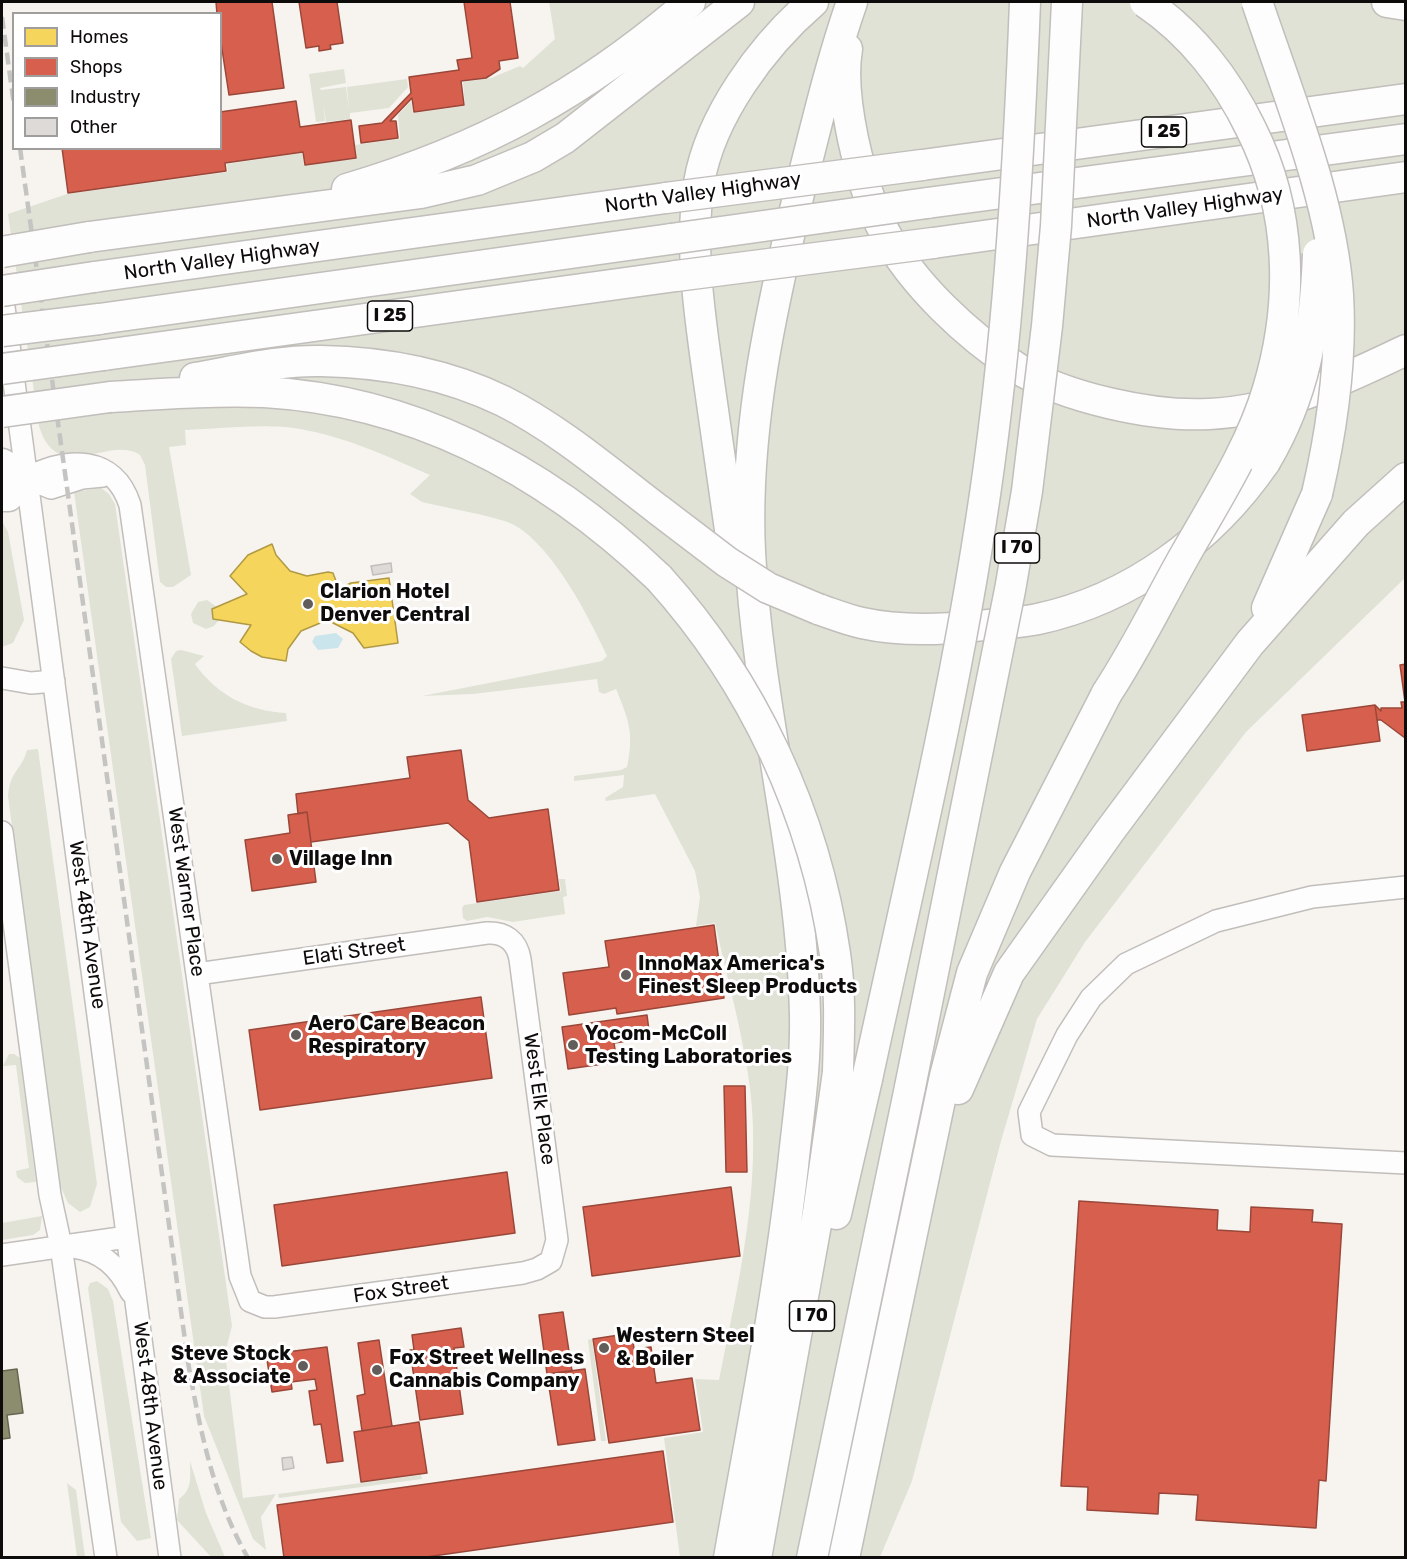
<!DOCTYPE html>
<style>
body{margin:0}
#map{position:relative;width:1407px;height:1559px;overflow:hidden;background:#f7f4f0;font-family:Rubik,sans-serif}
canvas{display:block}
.frame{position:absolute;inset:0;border:3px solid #0e0c0a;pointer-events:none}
.legend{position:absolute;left:12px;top:12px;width:210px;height:138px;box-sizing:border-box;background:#fff;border:2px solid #9f9e9d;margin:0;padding:8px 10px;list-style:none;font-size:18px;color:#0e0c0a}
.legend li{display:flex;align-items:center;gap:12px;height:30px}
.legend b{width:30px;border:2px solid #9f9e9d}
</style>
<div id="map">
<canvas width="1407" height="1559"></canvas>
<div class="frame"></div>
<ul class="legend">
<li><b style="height:16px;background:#f6d55c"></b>Homes</li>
<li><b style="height:16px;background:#d6604d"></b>Shops</li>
<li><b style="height:16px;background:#8c8c6e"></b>Industry</li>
<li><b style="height:16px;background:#dddad7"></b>Other</li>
</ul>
</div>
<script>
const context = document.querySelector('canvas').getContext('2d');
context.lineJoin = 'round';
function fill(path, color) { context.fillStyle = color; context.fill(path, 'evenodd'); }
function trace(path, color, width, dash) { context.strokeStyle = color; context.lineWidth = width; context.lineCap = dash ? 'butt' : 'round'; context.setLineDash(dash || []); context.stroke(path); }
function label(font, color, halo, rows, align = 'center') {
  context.font = font + ' Rubik,sans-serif'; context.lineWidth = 6; context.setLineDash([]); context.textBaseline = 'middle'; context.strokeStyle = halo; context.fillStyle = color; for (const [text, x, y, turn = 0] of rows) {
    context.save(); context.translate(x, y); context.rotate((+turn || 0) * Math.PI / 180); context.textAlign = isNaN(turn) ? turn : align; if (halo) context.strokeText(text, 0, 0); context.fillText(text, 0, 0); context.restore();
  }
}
fill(new Path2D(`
 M 549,2 L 1405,2 L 1405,578 L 1246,732 L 1085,942 L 1037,1019 L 1001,1141 L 912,1481 L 880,1557 L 680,1557 L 664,1438 L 703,1432 L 695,1379 L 719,1380 C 738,1284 762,1186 750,1088 C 743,1034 727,977 715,923 L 696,926 L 700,897 L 695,871 L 655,794 L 606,801 L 605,798 L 623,787 L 624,775 L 574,781 L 574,776 L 621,770 L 627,767 C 634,734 629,720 616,689 L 604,694 L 599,692 L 597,679 L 473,694 L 422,696 L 602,661 L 607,656 C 589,617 554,549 516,526 C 502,517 441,507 422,502 L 410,494 L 430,475 C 387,456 346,437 300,429 C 268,423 219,429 185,430 L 186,445 L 169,447 L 191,575 L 173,587 L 166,587 L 160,582 L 145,465 L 140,455 C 110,434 57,487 39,426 L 8,214 L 67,194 L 228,172 L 227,164 L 302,153 L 304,165 L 356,159 L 355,145 L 400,139 L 398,115 L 411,101 L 413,113 L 465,106 L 463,82 L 491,78 L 520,66 L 523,68 L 555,39 Z
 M 344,69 L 346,83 L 320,88 L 321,90 L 346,87 L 349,110 L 347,87 L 407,79 L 408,87 L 389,108 L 350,113 L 350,119 L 326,122 L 323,103 L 325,121 L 316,122 L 309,74 Z
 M 101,488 L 109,494 L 115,504 L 232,1326 L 225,1353 L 243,1498 L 276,1494 L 261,1517 L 266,1550 L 253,1539 L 204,1416 L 74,492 Z
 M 2,521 L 8,532 L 24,620 L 13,643 L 2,647 Z
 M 207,600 L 217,607 L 212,609 L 219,620 L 214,626 L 206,629 L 193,623 L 191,614 L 198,602 Z
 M 181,650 L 204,656 L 195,664 C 217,695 248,711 286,713 L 287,721 L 182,736 L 171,659 L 176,651 Z
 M 38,749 L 97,1184 L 90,1207 L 80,1212 L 68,1203 L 59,1183 L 8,796 C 10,770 22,770 27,750 Z
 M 559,879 L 565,879 L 567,896 L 563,897 L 565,914 L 513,922 L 487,917 L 467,921 L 463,918 L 462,908 L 464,905 L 561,891 Z
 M 9,1054 L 14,1054 L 20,1058 L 36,1182 L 25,1183 L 17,1177 L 16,1171 L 29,1168 L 16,1065 L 3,1066 Z
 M 42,1216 L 40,1230 L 33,1235 L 2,1240 L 2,1223 Z
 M 97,1281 L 108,1289 L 113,1301 L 151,1538 L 137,1541 L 121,1522 L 88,1288 L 90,1283 Z
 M 592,1339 L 606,1441 L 601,1441 L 588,1340 Z
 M 190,1461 L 206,1513 L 225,1557 L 211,1557 L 177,1520 L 179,1499 C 193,1489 190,1477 190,1461 Z
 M 421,1475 L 422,1479 L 279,1498 L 278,1494 Z
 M 67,1483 L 76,1490 L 85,1557 L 77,1557 Z`), '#dfe2d5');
fill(new Path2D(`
 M 336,633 L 343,639 L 338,648 L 318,650 L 312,642 L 315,636 Z`), '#cbe5ec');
const homes = new Path2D(`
 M 272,544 L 276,555 L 290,571 L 307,576 L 328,572 L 333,573 L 339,589 L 351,583 L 389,578 L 398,643 L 364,648 L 353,633 L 333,623 L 333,621 L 325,621 L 301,631 L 288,649 L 286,661 L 262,657 L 251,651 L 240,642 L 251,625 L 213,619 L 212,609 L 247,594 L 230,576 L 248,555 Z`);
fill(homes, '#f6d55c');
trace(homes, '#b09943', 1.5);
const shops = new Path2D(`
 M 216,2 L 272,2 L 284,88 L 229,95 L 220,36 L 220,14 L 217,14 Z
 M 299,2 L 337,2 L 343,43 L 330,45 L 331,49 L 319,51 L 319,46 L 306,48 Z
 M 464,2 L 510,2 L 518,58 L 499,61 L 500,69 L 486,78 L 461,81 L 464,105 L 414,112 L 412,98 L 390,121 L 396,121 L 398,138 L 361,143 L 359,126 L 382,123 L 411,93 L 409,77 L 459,70 L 457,60 L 472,58 Z
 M 296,101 L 300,127 L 351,120 L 356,158 L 305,165 L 303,152 L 225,163 L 226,171 L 68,193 L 62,148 L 220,148 L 220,112 Z
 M 1406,664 L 1406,738 L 1405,738 L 1381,720 L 1377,720 L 1375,705 L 1381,711 L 1381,708 L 1402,708 L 1401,702 L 1405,702 L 1400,665 Z
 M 1375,705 L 1380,741 L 1307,751 L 1302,715 Z
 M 461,750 L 468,800 L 489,818 L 548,809 L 559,890 L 477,902 L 469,841 L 448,823 L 311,842 L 307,812 L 298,814 L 296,794 L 410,778 L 407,757 Z
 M 307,812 L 316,882 L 252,891 L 245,840 L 290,833 L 288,815 Z
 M 714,925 L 724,998 L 617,1014 L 616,1008 L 569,1015 L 563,973 L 609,967 L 605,941 Z
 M 481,997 L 492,1078 L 260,1110 L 249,1030 Z
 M 647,1015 L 650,1038 L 614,1043 L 617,1062 L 568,1069 L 562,1027 Z
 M 724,1086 L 745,1086 L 747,1172 L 726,1172 Z
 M 507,1172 L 515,1233 L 282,1266 L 274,1205 Z
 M 731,1187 L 740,1256 L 592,1276 L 583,1207 Z
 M 1079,1201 L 1218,1210 L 1217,1230 L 1250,1232 L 1251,1207 L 1313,1210 L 1312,1222 L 1342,1224 L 1326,1481 L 1319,1480 L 1316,1528 L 1196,1520 L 1198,1495 L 1159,1493 L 1158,1514 L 1087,1510 L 1088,1487 L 1061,1486 Z
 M 563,1312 L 572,1371 L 547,1374 L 539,1315 Z
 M 461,1328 L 464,1347 L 454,1348 L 463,1414 L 420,1420 L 410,1350 L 414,1350 L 412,1335 Z
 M 632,1333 L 634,1349 L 651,1347 L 656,1383 L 692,1378 L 700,1430 L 609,1443 L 593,1339 Z
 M 379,1340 L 392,1426 L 362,1431 L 357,1396 L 365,1394 L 358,1343 Z
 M 327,1347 L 343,1461 L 327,1463 L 321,1424 L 314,1425 L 309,1391 L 317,1390 L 315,1379 L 291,1382 L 292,1389 L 272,1392 L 267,1360 L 287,1357 L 286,1352 Z
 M 585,1369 L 595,1440 L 558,1445 L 547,1374 Z
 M 419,1422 L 427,1473 L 361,1482 L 354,1432 Z
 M 663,1451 L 673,1522 L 419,1558 L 284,1558 L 277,1505 Z`);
fill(shops, '#d6604d');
trace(shops, '#9a4739', 1.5);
const industry = new Path2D(`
 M 17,1369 L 23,1413 L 7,1415 L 10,1438 L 2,1439 L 2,1371 Z`);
fill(industry, '#8c8c6e');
trace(industry, '#666650', 1.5);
const building = new Path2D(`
 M 391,563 L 392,572 L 373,575 L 371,566 Z
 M 292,1457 L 294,1468 L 283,1470 L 282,1458 Z`);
fill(building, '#dddad7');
trace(building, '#c1bebb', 1.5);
const minor = new Path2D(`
 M 2,292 L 170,1558
 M 27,478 C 67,457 114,455 130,505 L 240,1276 L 250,1301 L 265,1307 L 274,1307 L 523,1273 L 537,1269 L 551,1261 L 557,1240 L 520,959 C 517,941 505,932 487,933 L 197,974
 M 27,478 L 51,488 L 82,478 L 103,476
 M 2,678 L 31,683 L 54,681
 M 2,832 L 50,1195 L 61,1246 L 106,1558
 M 1406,887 L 1312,897 L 1216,921 L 1126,964 L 1091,998 L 1067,1035 L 1029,1112 L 1032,1135 L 1052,1145 L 1406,1163
 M 74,1247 C 102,1251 119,1267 131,1292
 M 2,1255 L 127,1237`);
const highway = new Path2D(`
 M 1387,2 L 1406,5
 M 847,49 C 842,78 847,110 853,139 C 860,171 869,204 885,233 C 913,285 968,336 1017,368 C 1065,398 1153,417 1209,414 C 1280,411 1343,380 1406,350
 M 922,165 L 1406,99
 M 347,189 C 482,149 583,94 690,2
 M 927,203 L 1406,139
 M 89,237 L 421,193 L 477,180 L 533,157 L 565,138 L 739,2
 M 933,243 L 1406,177
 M 94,277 L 666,198
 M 99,319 L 671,239
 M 104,355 L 676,276
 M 195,378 C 236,371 279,360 321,361 C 383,362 447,374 503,401 C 559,429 610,473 660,511
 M 110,397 C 161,394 213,390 264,392 C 419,401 549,473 659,578
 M 2,464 L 27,478 L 8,496 L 2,496
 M 734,558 C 726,499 717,441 709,382 C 700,317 689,249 699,183 C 710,116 763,45 813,2
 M 1267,608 L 1317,494
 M 818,609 C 833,614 847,620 862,623 C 898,631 938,630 975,626 C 996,624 1018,623 1038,619 C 1131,599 1212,539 1265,462
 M 958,1089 L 1009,973 L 1109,832 L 1250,643 L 1356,523 L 1406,478
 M 836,1214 L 867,1079
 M 729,1558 C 752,1428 778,1298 793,1166 C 798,1117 806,1066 805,1016 C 802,861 758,708 750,552 C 744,428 772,305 801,185 C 817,123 831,62 852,2
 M 756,1558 L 818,1213 L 838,1072
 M 812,1558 L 910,1087
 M 844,1558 L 945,1076 L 972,973 L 1015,872 L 1107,693`);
trace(minor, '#c1bebb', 24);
trace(highway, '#c1bebb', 33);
trace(minor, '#fefdfd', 21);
trace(highway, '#fefdfd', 30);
trace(new Path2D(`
 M 2,17 L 14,105
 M 20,148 L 188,1362 C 200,1430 213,1497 248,1558`), '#c4c4c2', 4.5, [12, 6]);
const highwayBridge = new Path2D(`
 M 1257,2 C 1287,92 1332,200 1338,295 C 1342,362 1332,429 1317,494
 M 666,198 L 922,165
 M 671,239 L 927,203
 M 2,252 L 89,237
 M 676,276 L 933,243
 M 2,291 L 94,277
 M 2,331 L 99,319
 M 2,369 L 104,355
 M 2,412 L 110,397
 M 1265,462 C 1305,394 1315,332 1318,254
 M 660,511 L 727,562 L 768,588 L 818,609
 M 659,578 C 753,682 815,815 835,954 C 841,993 839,1033 838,1072
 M 1107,693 C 1136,649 1159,601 1185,555 C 1215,502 1251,447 1268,389 C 1294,303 1292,210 1251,129 C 1227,79 1191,33 1145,2
 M 867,1079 C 911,875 961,672 989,466 C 1010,312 1019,156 1025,2
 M 910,1087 L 1010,590 L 1027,491 L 1047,326 L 1056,226 L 1067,2`);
trace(highwayBridge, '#c1bebb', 33, []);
trace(highwayBridge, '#fefdfd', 30);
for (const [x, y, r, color] of [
 [308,604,6,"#605d5a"],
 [277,859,6,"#605d5a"],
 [626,975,6,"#605d5a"],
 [296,1035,6,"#605d5a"],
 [573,1045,6,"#605d5a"],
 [604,1348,6,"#605d5a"],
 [303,1366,6,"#605d5a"],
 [377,1370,6,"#605d5a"]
]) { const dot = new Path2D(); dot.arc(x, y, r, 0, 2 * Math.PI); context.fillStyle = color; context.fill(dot); trace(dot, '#fff', 2); }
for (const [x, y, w] of [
 [1164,132,45],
 [390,316,45],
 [1017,548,45],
 [812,1316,45]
]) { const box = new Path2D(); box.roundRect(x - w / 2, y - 15, w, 30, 4.5); context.fillStyle = '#fff'; context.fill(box); trace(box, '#0e0c0a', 1.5); }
label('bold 18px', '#0e0c0a', null, [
 ["I 25",1164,132],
 ["I 25",390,316],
 ["I 70",1017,548],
 ["I 70",812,1316]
]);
label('20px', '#0e0c0a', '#fff', [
 ["North Valley Highway",703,193,-8],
 ["North Valley Highway",1185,208,-8],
 ["North Valley Highway",222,260,-8],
 ["West Warner Place",186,892,82],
 ["West 48th Avenue",87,925,82],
 ["Elati Street",354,952,-8],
 ["West Elk Place",539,1099,82],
 ["Fox Street",401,1290,-8],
 ["West 48th Avenue",150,1406,83]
]);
label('bold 20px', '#0e0c0a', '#fff', [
 ["Clarion Hotel",320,592],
 ["Denver Central",320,615],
 ["Village Inn",289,859],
 ["InnoMax America's",638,964],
 ["Finest Sleep Products",638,987],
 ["Aero Care Beacon",308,1024],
 ["Respiratory",308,1047],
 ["Yocom-McColl",585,1034],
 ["Testing Laboratories",585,1057],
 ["Western Steel",616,1336],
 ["& Boiler",616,1359],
 ["Steve Stock",291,1354,"right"],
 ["& Associate",291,1377,"right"],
 ["Fox Street Wellness",389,1358],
 ["Cannabis Company",389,1381]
], 'left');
</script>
